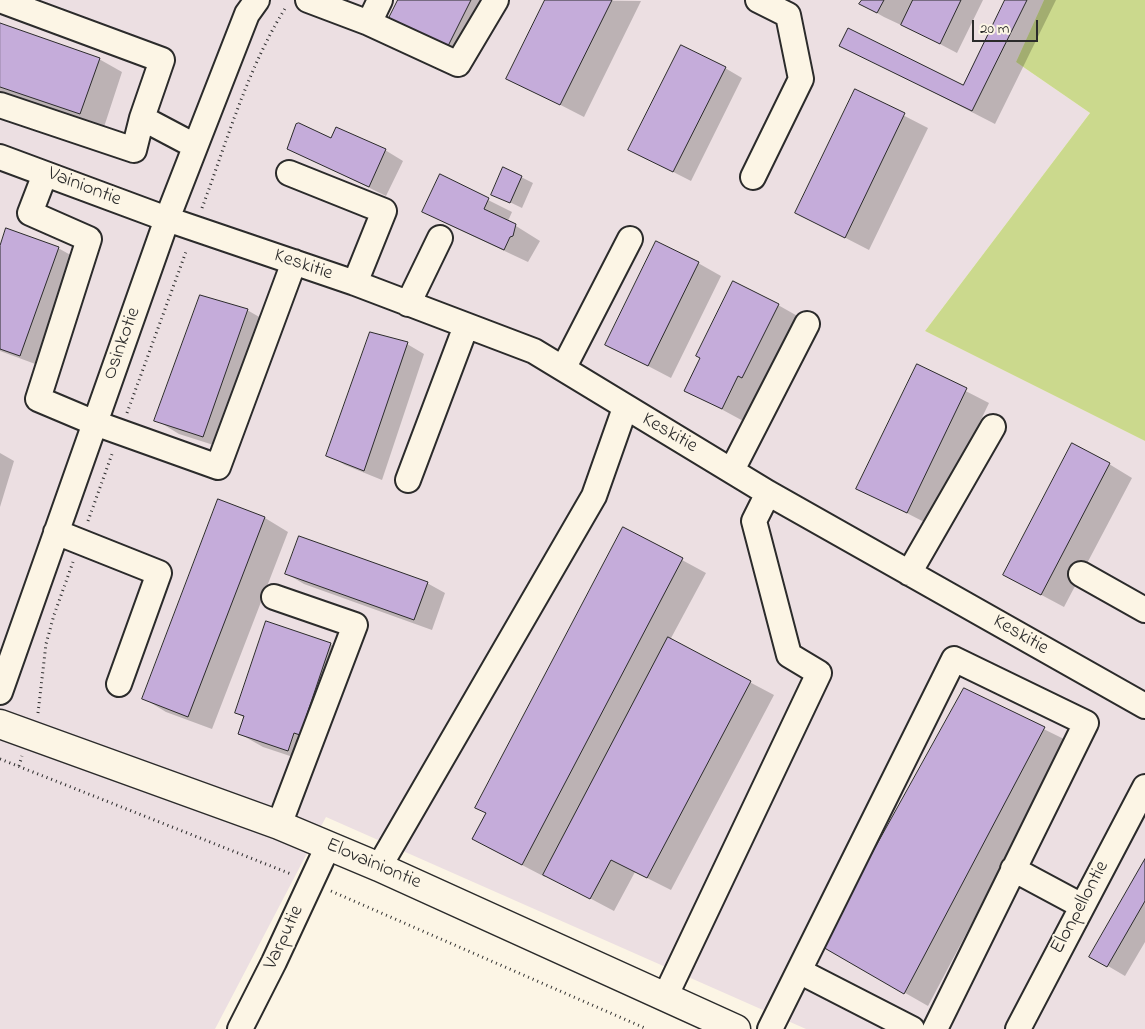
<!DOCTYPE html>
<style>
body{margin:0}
#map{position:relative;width:1145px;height:1029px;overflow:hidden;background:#fcf5e5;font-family:"Indie Flower",sans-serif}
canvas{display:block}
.scale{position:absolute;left:972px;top:20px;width:66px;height:22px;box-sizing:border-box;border:2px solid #2b2b2b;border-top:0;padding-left:6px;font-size:15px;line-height:18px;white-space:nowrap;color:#2b2b2b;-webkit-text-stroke:4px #fcf5e5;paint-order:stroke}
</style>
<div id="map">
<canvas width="1145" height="1029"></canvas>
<div class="scale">20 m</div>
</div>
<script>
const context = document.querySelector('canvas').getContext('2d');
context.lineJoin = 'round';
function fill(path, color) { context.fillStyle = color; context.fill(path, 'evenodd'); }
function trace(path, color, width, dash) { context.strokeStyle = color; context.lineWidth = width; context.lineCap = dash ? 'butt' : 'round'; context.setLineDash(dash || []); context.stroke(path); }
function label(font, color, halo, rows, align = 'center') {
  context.font = font + ' "Indie Flower",sans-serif'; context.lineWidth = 4; context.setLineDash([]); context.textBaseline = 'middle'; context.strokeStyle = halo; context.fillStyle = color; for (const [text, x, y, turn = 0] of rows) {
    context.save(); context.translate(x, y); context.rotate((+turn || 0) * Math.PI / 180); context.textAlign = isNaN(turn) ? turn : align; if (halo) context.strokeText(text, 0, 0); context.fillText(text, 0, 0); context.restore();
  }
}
fill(new Path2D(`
 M 0,0 L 1044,0 L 1016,62 L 1090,113 L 925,331 L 1145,441 L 1145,1029 L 806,1029 L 326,817 L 215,1029 L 0,1029 Z`), '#ecdfe2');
fill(new Path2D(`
 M 1044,0 L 1145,0 L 1145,441 L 925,331 L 1090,113 L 1016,62 Z`), '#cbd98d');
fill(new Path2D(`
 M 399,0 L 494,0 L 464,59 L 407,30 Z
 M 546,0 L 641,1 L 584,117 L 508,78 Z
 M 863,0 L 983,0 L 957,53 L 902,24 L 901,25 L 884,17 L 861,4 Z
 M 1006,0 L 1056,0 L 995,124 L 841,45 L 963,87 Z
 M 0,25 L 99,59 L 122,72 L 104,127 L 0,91 Z
 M 725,68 L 742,78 L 691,181 L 630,150 Z
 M 856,91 L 928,128 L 869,250 L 797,213 Z
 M 288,148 L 385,150 L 403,161 L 386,196 Z
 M 440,176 L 512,212 L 508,221 L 540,241 L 528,262 L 447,224 L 424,211 Z
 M 521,177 L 533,183 L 522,208 L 493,194 Z
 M 58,248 L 76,258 L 38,365 L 0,351 L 0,250 Z
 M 698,263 L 721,276 L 671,378 L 606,344 Z
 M 778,305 L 801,318 L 745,422 L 686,390 Z
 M 247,310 L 270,323 L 226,449 L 179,434 L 156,420 Z
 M 407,344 L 424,354 L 382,480 L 345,465 L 328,455 Z
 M 917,366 L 989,403 L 930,525 L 858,488 Z
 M 0,453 L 14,461 L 0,507 Z
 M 1109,464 L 1132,478 L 1064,607 L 1004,575 Z
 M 219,501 L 265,518 L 288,532 L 212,729 L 166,712 L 143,698 Z
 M 623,528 L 706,573 L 670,640 L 774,695 L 671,890 L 635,872 L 614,911 L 546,875 L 545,877 L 497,852 L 487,814 L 476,807 Z
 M 287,574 L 427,583 L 445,593 L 432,630 L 304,584 Z
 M 330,644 L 353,658 L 323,747 L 317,745 L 311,763 L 263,747 L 240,734 L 245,718 L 236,713 Z
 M 964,690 L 1068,741 L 928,1006 L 823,946 Z
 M 1145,861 L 1145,942 L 1125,976 L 1091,956 Z`), '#0003');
const building = new Path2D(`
 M 398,0 L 471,0 L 446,50 L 388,20 Z
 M 545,0 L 612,0 L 560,105 L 506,79 Z
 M 862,0 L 884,0 L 877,13 L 859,4 Z
 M 913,0 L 961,0 L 940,44 L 901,25 Z
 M 1005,0 L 1027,0 L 972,111 L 839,46 L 848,28 L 963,85 Z
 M 0,23 L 100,58 L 80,114 L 0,87 Z
 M 681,45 L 726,67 L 673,172 L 628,150 Z
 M 855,89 L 905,113 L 845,238 L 795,213 Z
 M 299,123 L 331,138 L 336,127 L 386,149 L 369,187 L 287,149 L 296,124 Z
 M 503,167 L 522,176 L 510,203 L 491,195 Z
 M 440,174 L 489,198 L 484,209 L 516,224 L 513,236 L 510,237 L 504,250 L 422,212 Z
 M 6,228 L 59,247 L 20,356 L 0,349 L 0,246 Z
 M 656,241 L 699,262 L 648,366 L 605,345 Z
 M 733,281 L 779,304 L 742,378 L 738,376 L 722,409 L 684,391 L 700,358 L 696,356 Z
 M 200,295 L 248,309 L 203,437 L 154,421 Z
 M 370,332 L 408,342 L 364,471 L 326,456 Z
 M 917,364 L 967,388 L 907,513 L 856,489 Z
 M 1072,443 L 1110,463 L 1041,595 L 1003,575 Z
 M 218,499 L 265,517 L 188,717 L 142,699 Z
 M 623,527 L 683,558 L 522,865 L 472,839 L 486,813 L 475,808 Z
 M 299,536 L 428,582 L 414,620 L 285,574 Z
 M 266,621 L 331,643 L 300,735 L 294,733 L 288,751 L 238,734 L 244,716 L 235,713 Z
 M 668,637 L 751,681 L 647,878 L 611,860 L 590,899 L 543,875 Z
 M 964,688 L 1045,727 L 904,994 L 821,946 Z
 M 1145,859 L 1145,901 L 1107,967 L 1089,957 Z`);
fill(building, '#c5acda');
trace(building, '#2b2b2b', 1);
const minor = new Path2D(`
 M 0,0 L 162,60 L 142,118 L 134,150 L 0,105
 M 308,0 L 369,23 L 380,0
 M 369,23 L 458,64 L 496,0
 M 142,118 L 195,146
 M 0,157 L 167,219 L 355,283 L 534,351 L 768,493 L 1145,706
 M 289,173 L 384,211 L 355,283
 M 45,174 L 30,213 L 89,239 L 38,399 L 95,423 L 218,467 L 294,262
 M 753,177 L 801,79 L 788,15 L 758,0
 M 408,304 L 440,238
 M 564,367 L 630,239
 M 732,470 L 807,324
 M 408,480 L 466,326
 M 56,532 L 159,573 L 119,684
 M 909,573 L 993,427
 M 1081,574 L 1145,610
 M 274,597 L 355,625 L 279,825
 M 0,692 L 167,219 L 247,14 L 257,0
 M 379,867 L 594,496 L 625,408
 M 1013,869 L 1082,906
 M 799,971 L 912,1029
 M 665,997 L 819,673 L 789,655 L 754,521 L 768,493
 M 240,1029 L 274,962 L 328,846
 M 770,1029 L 954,659 L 1086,723 L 935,1029
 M 1018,1029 L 1145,787`);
const major = new Path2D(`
 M 0,724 L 279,825 L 379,867 L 736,1029`);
trace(minor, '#2b2b2b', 28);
trace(major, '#2b2b2b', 31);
trace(new Path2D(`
 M 202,208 C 227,141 248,67 286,7
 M 127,413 L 187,249
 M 88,521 L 112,454
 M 38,713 L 46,644 L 54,615 L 73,562
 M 0,759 L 291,874
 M 19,766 L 22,756
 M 331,891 L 647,1029`), '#2b2b2b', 3, [1, 4]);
trace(minor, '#fcf5e5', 24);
trace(major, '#fcf5e5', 28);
label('20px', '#2b2b2b', '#fcf5e5', [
 ["Vainiontie",84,188,21],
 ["Keskitie",303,266,19],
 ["Osinkotie",123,344,-70],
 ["Keskitie",669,434,30],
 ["Keskitie",1020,636,30],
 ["Elovainiontie",373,865,23],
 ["Elonpellontie",1081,908,-62],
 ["Varputie",285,938,-65]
]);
</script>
